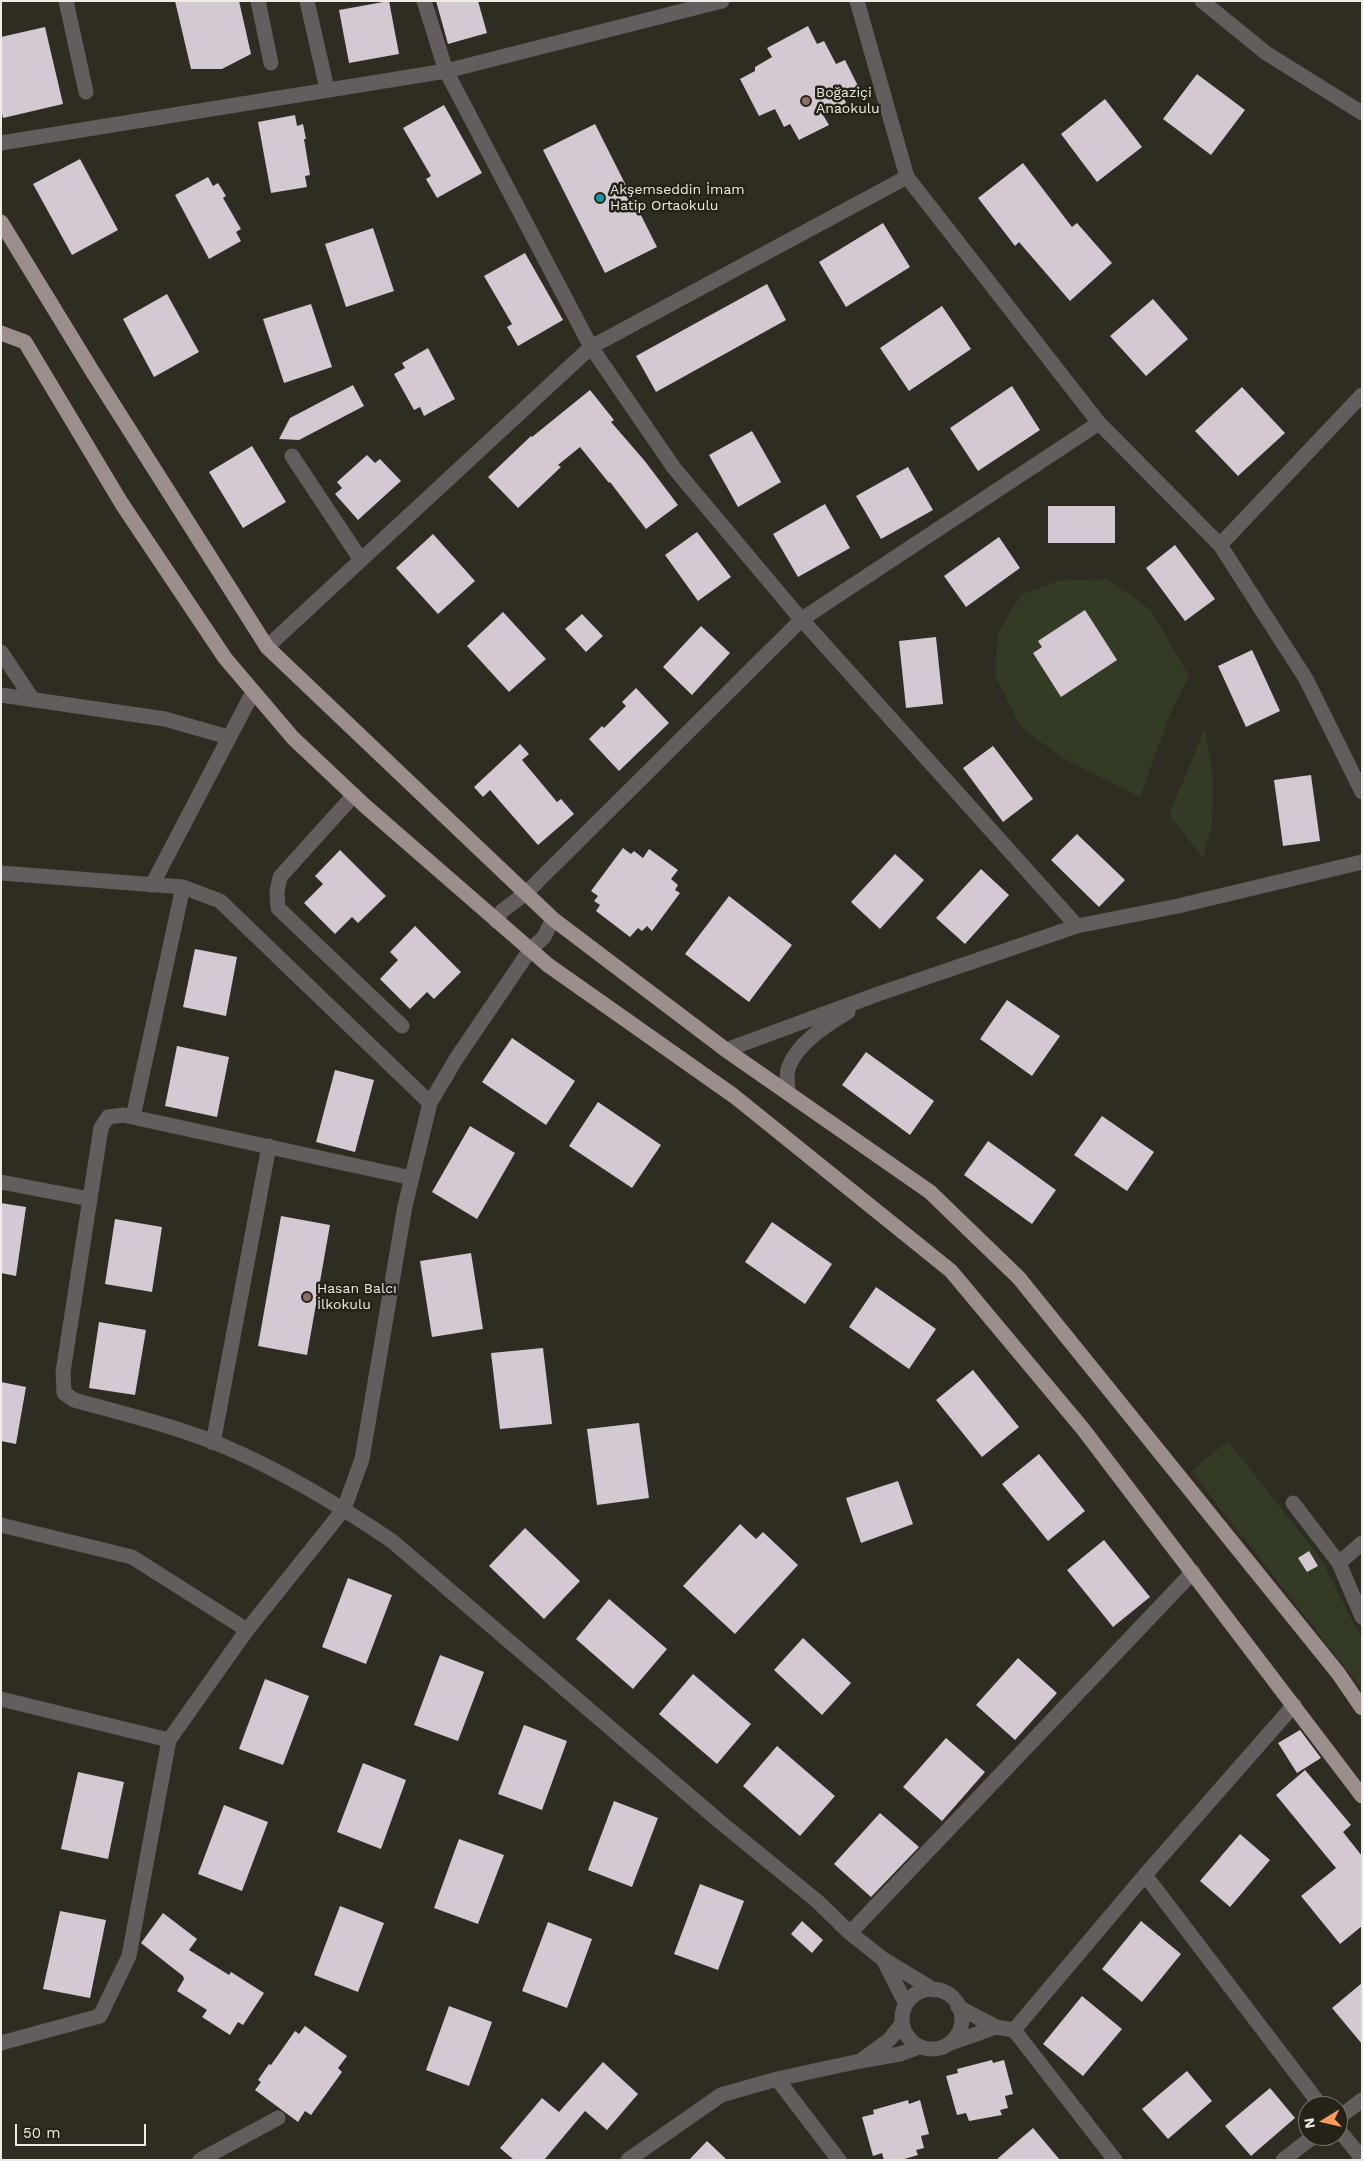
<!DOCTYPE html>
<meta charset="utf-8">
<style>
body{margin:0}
#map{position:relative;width:1363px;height:2161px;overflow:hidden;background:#2f2c22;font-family:"Work Sans",sans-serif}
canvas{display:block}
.frame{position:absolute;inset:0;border:2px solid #edebe4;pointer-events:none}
.north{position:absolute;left:1298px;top:2096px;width:50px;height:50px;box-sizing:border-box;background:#252318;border:1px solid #75736a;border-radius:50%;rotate:261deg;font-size:14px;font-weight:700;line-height:20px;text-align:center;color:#edebe4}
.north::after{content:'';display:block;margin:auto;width:18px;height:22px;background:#fe9b58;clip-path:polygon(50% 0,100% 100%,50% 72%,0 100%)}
.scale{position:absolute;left:15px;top:2124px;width:131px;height:22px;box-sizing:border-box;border:2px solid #edebe4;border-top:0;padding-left:6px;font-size:15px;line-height:18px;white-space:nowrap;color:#edebe4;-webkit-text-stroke:4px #252318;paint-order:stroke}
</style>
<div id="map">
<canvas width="1363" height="2161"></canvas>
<div class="frame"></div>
<div class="north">N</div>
<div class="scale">50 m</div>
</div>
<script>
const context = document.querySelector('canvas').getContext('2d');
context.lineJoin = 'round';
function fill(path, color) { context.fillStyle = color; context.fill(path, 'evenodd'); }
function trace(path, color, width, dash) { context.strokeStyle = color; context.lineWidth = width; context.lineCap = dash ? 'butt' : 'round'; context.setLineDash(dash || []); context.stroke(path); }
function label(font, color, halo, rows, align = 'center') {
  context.font = font + ' "Work Sans",sans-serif'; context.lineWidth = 5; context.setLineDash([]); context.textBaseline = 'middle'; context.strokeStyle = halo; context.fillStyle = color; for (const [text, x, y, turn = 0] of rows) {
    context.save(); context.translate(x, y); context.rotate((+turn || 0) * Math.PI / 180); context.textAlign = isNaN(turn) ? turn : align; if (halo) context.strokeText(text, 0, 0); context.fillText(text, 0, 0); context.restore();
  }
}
fill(new Path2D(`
 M 1107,579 L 1151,610 L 1189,676 L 1170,714 L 1140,797 L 1070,762 L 1022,729 L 995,676 L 998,632 L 1021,595 L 1057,581 Z
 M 1205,728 L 1213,780 L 1212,825 L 1203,858 L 1169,815 Z
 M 1228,1441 L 1321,1559 L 1362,1640 L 1362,1689 L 1191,1471 Z`), '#343b25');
fill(new Path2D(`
 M 175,1 L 239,1 L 251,54 L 222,69 L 191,69 Z
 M 389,1 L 399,54 L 349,63 L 339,10 Z
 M 436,1 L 478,1 L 487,33 L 448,44 Z
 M 808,26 L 817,44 L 824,41 L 836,64 L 845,60 L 860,90 L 844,98 L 846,103 L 823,115 L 829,125 L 799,140 L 790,124 L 784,127 L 775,109 L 759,116 L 740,79 L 755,71 L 755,67 L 772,57 L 767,48 Z
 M 45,27 L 63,104 L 3,118 L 1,110 L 1,37 Z
 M 1197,74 L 1245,110 L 1211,155 L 1163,119 Z
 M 1105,99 L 1142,147 L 1097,182 L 1061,134 Z
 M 444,105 L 482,173 L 437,198 L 426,179 L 431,176 L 403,128 Z
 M 295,115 L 297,126 L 303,124 L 306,139 L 304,139 L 310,175 L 305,176 L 307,187 L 271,193 L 258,122 Z
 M 595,124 L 657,247 L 605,273 L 543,150 Z
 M 80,159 L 118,230 L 72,255 L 33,184 Z
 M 1023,163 L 1072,227 L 1077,223 L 1112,263 L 1070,301 L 1019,242 L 1015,246 L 978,198 Z
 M 208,177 L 213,186 L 218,183 L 226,196 L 223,198 L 241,229 L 236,232 L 241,241 L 209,259 L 175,195 Z
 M 883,223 L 910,267 L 846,307 L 819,262 Z
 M 373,228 L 394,291 L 346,307 L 325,244 Z
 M 525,253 L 563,320 L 518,346 L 507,327 L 512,324 L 484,276 Z
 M 767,284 L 786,320 L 656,392 L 636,356 Z
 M 167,294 L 199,352 L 154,377 L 123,319 Z
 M 1153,299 L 1188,339 L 1146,376 L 1110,336 Z
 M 311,304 L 332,367 L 284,383 L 263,319 Z
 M 942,306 L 971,349 L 909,391 L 880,348 Z
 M 428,348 L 455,399 L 424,416 L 420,407 L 414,410 L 394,374 L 405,368 L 402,363 Z
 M 353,385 L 364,406 L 299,440 L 279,439 L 290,418 Z
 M 1012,386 L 1040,430 L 978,471 L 950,428 Z
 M 1242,387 L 1285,433 L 1238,476 L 1195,431 Z
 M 590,390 L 614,420 L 611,422 L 644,460 L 678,505 L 646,529 L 610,482 L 609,483 L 580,447 L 558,465 L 561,467 L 518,508 L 488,477 L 531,436 L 532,437 Z
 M 752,431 L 781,482 L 738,507 L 709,455 Z
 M 252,446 L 286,502 L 243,528 L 209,472 Z
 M 367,455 L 375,463 L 380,459 L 401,481 L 358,520 L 335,494 L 342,488 L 337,482 Z
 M 908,467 L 933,510 L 881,539 L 856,496 Z
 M 825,504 L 850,548 L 798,577 L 773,534 Z
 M 1048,506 L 1115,506 L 1115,543 L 1048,543 Z
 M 697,532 L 731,577 L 698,601 L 665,555 Z
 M 433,534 L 475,581 L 438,614 L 396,568 Z
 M 999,537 L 1020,568 L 966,607 L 944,576 Z
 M 1175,545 L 1215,599 L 1185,621 L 1146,568 Z
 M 1085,610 L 1117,660 L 1061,697 L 1033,653 L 1042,647 L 1038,641 Z
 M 503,612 L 546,659 L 509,692 L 467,646 Z
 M 582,614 L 603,636 L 586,652 L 565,629 Z
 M 701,626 L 730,653 L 692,695 L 663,667 Z
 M 936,637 L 943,704 L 906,708 L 899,641 Z
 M 1252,650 L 1280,711 L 1246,727 L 1218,666 Z
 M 636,688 L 669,723 L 619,771 L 589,739 L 602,726 L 604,728 L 626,706 L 622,702 Z
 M 520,744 L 529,754 L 522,760 L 557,802 L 561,799 L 574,814 L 538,845 L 490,790 L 483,797 L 474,787 Z
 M 993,746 L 1033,799 L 1003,822 L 963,768 Z
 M 1311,775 L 1320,841 L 1283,846 L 1274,780 Z
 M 1077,834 L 1125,880 L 1099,907 L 1051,860 Z
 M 623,848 L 631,854 L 634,851 L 643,858 L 649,849 L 678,870 L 671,879 L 678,885 L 675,890 L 680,893 L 652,931 L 647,926 L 642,931 L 638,928 L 630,937 L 596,911 L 600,905 L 594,901 L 598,896 L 591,891 Z
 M 340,850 L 386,896 L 358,923 L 352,917 L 335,934 L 304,903 L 323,884 L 315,876 Z
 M 895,854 L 924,880 L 880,929 L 851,902 Z
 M 981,869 L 1009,895 L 965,944 L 936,918 Z
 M 729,896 L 792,945 L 749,1002 L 685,954 Z
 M 415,926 L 461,972 L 434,999 L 427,992 L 410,1009 L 380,979 L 398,960 L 390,952 Z
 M 195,949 L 237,957 L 226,1016 L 183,1007 Z
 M 1007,1000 L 1060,1036 L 1032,1076 L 980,1039 Z
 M 512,1038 L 575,1081 L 546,1125 L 482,1082 Z
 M 177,1046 L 229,1057 L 217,1117 L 165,1106 Z
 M 866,1052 L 934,1101 L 910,1135 L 842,1085 Z
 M 335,1070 L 374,1080 L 355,1152 L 316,1142 Z
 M 598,1102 L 661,1145 L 632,1188 L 569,1146 Z
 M 1102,1116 L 1154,1152 L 1127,1191 L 1074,1155 Z
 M 470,1126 L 515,1153 L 477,1219 L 432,1192 Z
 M 988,1141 L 1056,1190 L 1032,1224 L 964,1175 Z
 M 1,1203 L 26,1207 L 16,1276 L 1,1273 Z
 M 281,1216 L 330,1225 L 307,1355 L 258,1346 Z
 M 115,1219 L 162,1227 L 152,1292 L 105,1284 Z
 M 772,1222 L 832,1264 L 805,1304 L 745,1262 Z
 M 471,1253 L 483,1329 L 432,1337 L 420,1261 Z
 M 876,1287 L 936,1329 L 909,1369 L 849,1327 Z
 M 99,1322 L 146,1330 L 135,1395 L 89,1388 Z
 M 543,1348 L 552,1424 L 500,1429 L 491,1353 Z
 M 973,1370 L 1019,1427 L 982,1457 L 936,1400 Z
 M 1,1382 L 26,1387 L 16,1444 L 1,1441 Z
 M 639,1423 L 649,1498 L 597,1505 L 587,1429 Z
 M 1039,1454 L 1085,1511 L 1048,1541 L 1002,1484 Z
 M 898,1481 L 913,1524 L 861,1543 L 846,1498 Z
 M 740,1524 L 756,1539 L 763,1532 L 798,1565 L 735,1634 L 683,1586 Z
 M 525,1528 L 580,1581 L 544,1619 L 489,1566 Z
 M 1104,1540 L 1150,1597 L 1113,1627 L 1067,1570 Z
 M 1309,1551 L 1318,1566 L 1307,1572 L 1298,1558 Z
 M 348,1578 L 392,1595 L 366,1664 L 322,1647 Z
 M 609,1599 L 667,1649 L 633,1689 L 576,1639 Z
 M 803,1638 L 851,1683 L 822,1715 L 774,1670 Z
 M 440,1655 L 484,1672 L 458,1741 L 414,1725 Z
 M 1018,1658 L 1057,1693 L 1015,1740 L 976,1705 Z
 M 693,1674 L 751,1724 L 717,1764 L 659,1714 Z
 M 265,1679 L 309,1696 L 283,1765 L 239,1749 Z
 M 524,1725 L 567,1741 L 542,1810 L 498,1794 Z
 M 1300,1730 L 1321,1758 L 1297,1773 L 1278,1743 Z
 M 946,1738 L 985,1772 L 942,1821 L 903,1787 Z
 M 777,1746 L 835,1796 L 800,1836 L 743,1786 Z
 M 363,1763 L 406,1780 L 381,1849 L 337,1832 Z
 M 1305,1770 L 1351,1825 L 1343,1832 L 1362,1856 L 1362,1926 L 1340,1944 L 1301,1896 L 1336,1868 L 1276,1795 Z
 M 78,1772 L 124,1782 L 108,1859 L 61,1849 Z
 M 614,1801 L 658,1818 L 632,1887 L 588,1870 Z
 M 224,1805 L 268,1822 L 242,1891 L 198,1874 Z
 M 880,1813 L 919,1847 L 871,1897 L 834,1864 Z
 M 1240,1834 L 1270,1860 L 1230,1907 L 1200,1881 Z
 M 459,1839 L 504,1855 L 478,1924 L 434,1908 Z
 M 700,1884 L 744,1901 L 718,1970 L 674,1954 Z
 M 340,1906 L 384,1923 L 358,1992 L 314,1975 Z
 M 60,1911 L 106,1920 L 90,1998 L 43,1989 Z
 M 163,1913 L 197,1939 L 189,1950 L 229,1975 L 231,1972 L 264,1993 L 243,2025 L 238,2022 L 230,2035 L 202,2017 L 207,2010 L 177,1991 L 184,1979 L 183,1976 L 141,1943 Z
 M 802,1921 L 823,1940 L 812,1953 L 791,1934 Z
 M 1141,1921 L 1181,1954 L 1142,2002 L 1102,1969 Z
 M 548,1922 L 592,1939 L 567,2008 L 522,1991 Z
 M 1362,1983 L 1362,2044 L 1332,2008 Z
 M 1082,1996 L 1122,2029 L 1083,2076 L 1043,2044 Z
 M 449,2006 L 492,2022 L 469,2086 L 426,2070 Z
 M 305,2026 L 347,2056 L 338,2068 L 342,2072 L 311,2115 L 305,2111 L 298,2122 L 255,2090 L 261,2082 L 258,2080 L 269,2064 L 271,2065 L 295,2031 L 299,2034 Z
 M 992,2060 L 993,2063 L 1004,2060 L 1013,2094 L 1005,2096 L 1008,2108 L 1000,2110 L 1002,2115 L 969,2121 L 966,2113 L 957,2115 L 946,2076 L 958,2073 L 957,2069 Z
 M 603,2062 L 638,2094 L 607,2130 L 585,2111 L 544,2160 L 514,2160 L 500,2148 L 542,2098 L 559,2112 Z
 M 1187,2071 L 1212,2101 L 1168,2139 L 1142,2109 Z
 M 1270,2088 L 1295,2118 L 1251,2156 L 1225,2126 Z
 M 908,2100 L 909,2104 L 920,2100 L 929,2134 L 921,2136 L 924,2148 L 916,2150 L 918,2155 L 901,2160 L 884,2160 L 882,2153 L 873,2156 L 862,2117 L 874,2114 L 873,2110 Z
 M 1033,2128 L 1060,2160 L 996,2160 Z
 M 707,2141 L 727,2160 L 689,2160 Z`), '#d4c8d2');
trace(new Path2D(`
 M 66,1 L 86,92
 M 258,1 L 271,63
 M 307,1 L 327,89
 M 424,1 L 446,71 L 591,347 L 674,468 L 795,612 L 1077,926
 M 857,1 L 907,177
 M 1202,1 L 1266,53 L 1362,113
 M 1,143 L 446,71 L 722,1
 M 1099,423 L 1220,545 L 1306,679 L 1362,792
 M 292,456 L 361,560
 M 1220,545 L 1362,395
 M 267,647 L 591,347 L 907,177 L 1099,423 L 802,619 L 526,893 L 502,911 L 496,921
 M 1,652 L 33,700
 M 1,695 L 165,719 L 228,737
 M 354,795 L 280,877 L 277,892 L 278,908 L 402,1026
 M 1,873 L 183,887 L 220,901 L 430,1103
 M 152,885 L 253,692
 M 726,1050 L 878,994 L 1077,926 L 1178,906 L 1362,862
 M 788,1093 C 788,1086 786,1076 788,1069 C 796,1044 826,1025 848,1012
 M 133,1117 L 183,887
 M 412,1178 L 123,1115 L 108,1117 L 101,1128 L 63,1372 L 64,1393 L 74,1400 C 128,1415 185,1428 237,1452 C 291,1476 343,1508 392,1541 L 719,1821 L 817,1901 L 850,1933 L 883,1959
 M 1,1182 L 90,1199
 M 213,1443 L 269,1146
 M 1293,1503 L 1339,1563 L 1362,1617
 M 1,1525 L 132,1557 L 247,1630
 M 1339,1563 L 1362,1543
 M 1,1699 L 169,1740
 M 1145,1875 L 1321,2106
 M 850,1933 L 1193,1572
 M902 2019a30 30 0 1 1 60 0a30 30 0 1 1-60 0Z
 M 906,2004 L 883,1959 L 934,1990
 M 902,2024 L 889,2040 L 860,2061 L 900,2054 L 919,2047
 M 996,2027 L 1014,2030 L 1145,1875 L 1294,1705
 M 1014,2030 L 1115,2160
 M 1,2043 L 100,2016 L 129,1956 L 169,1740 L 247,1630 L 344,1509 L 362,1459 L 405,1206 L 430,1103 L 456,1059 L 530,950 L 544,937 L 553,919
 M 951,2043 L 996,2027 L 958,2007
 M 777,2079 L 839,2160
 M 1338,2118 L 1362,2100
 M 1338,2129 L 1362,2158
 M 200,2160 L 278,2118
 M 628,2160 L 721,2095 L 777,2079 L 860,2061
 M 1283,2160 L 1314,2136`), '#645d5d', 15);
trace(new Path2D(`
 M 1,222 L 94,374 L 267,647 L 553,919 L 726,1050 L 930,1192 L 1019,1278 L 1338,1673 L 1362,1708
 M 1,333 L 25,342 L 122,504 L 225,658 L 293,738 L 364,805 L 548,965 L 734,1096 L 951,1271 L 1083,1429 L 1362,1796`), '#9b8e8d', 15);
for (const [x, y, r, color] of [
 [806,101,5,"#8d6e63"],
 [600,198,5,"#0f9aa8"],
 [307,1297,5,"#8d6e63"]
]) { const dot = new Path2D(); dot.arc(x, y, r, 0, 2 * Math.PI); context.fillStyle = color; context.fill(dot); trace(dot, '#252318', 2); }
label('14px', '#edebe4', '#252318', [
 ["Boğaziçi",816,93],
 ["Anaokulu",816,109],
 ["Akşemseddin İmam",610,190],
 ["Hatip Ortaokulu",610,206],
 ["Hasan Balcı",317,1289],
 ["İlkokulu",317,1305]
], 'left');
</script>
